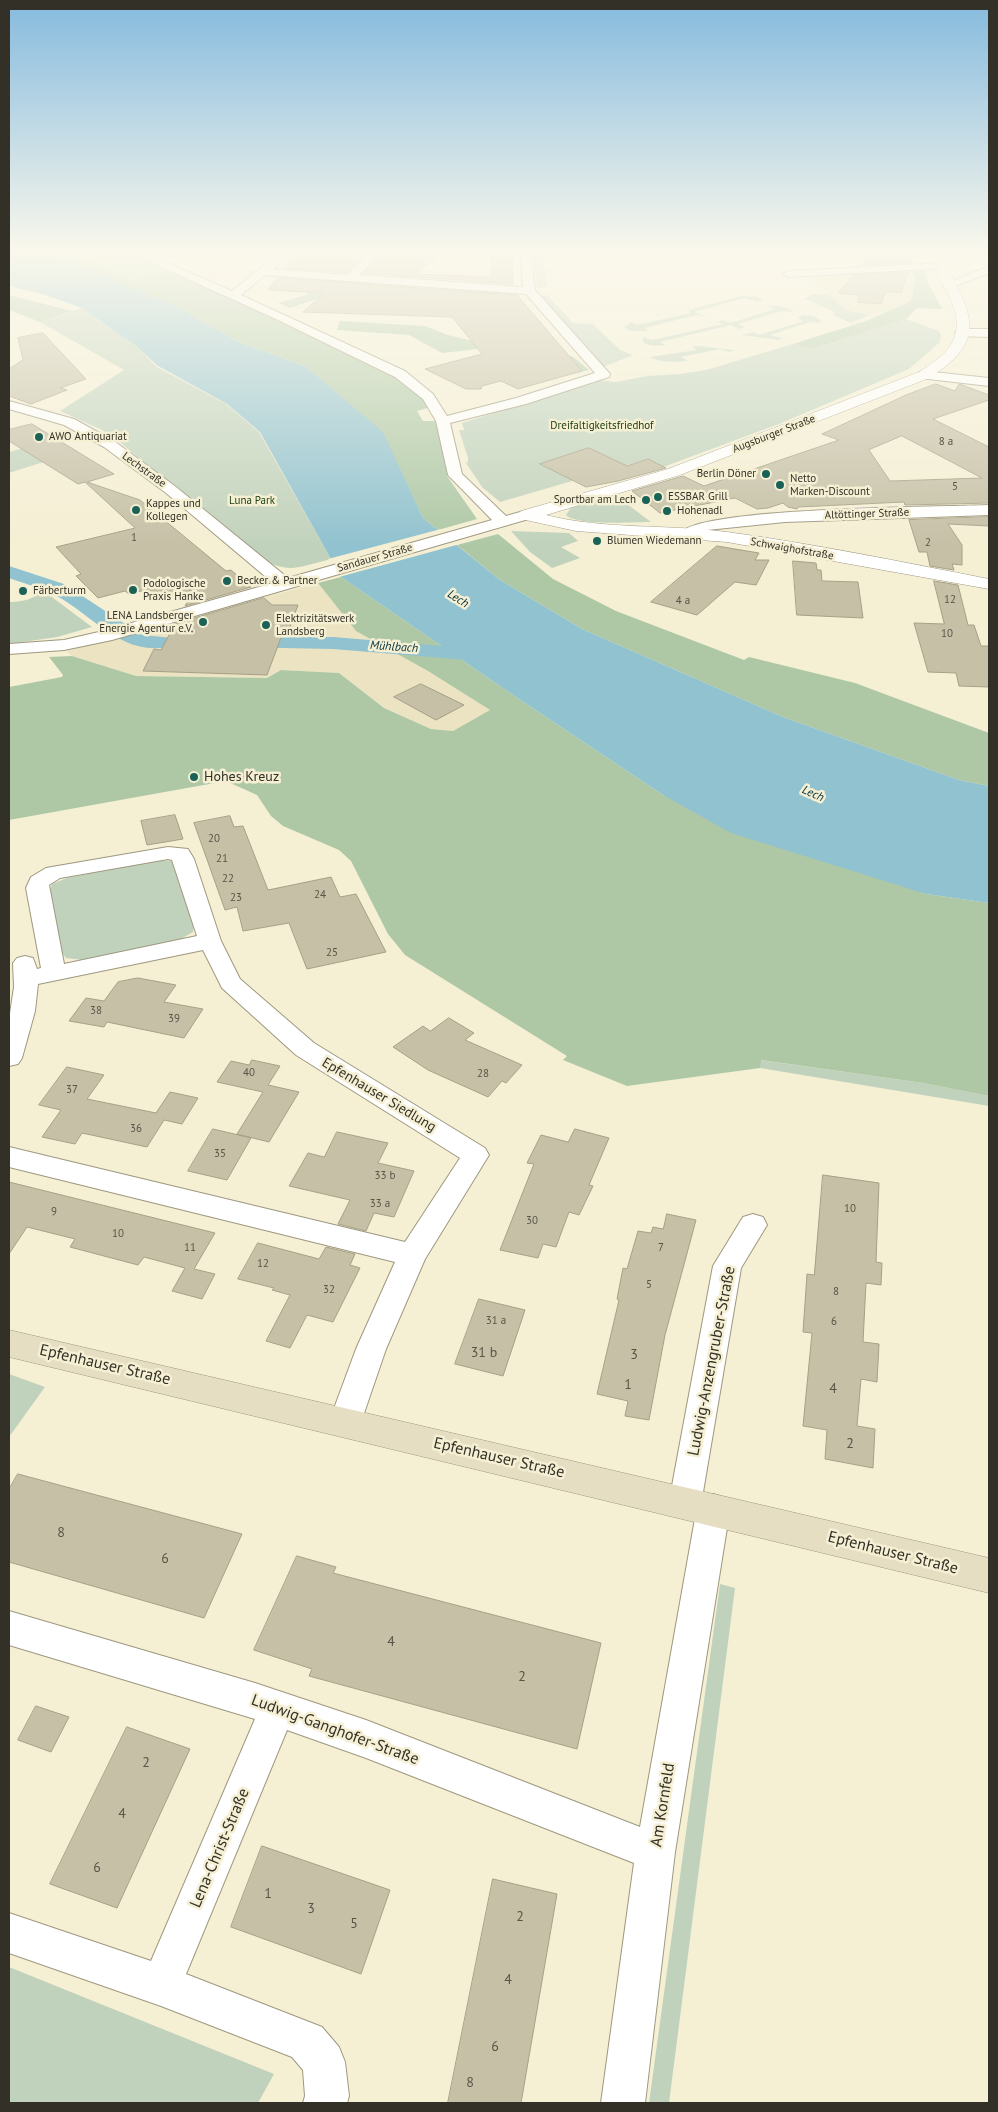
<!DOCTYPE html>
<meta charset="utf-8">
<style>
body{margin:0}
#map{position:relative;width:998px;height:2112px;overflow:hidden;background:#f5efd4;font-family:"PT Sans",sans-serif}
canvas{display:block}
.frame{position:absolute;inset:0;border:10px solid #333127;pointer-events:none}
</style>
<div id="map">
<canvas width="998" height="2112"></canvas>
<div class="frame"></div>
</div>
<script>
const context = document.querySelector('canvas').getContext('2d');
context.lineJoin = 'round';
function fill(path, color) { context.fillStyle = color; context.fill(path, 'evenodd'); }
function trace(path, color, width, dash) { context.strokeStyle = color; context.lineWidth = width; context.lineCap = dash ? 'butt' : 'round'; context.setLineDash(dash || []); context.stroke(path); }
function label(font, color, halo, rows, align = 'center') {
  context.font = font + ' "PT Sans",sans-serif'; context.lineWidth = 5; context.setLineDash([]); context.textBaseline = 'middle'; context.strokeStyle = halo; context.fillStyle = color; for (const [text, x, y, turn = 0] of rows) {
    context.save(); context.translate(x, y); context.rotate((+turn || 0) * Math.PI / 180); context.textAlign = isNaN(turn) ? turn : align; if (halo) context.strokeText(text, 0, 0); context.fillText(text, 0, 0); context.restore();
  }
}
fill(new Path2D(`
 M 910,268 L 916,279 L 911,301 L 873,316 L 846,310 L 807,275 Z
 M 318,583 L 356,631 L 428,671 L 490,710 L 453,731 L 431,729 L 384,708 L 339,673 L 281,670 L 267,678 L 136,676 L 72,656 L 67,651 Z`), '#ebe3c1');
fill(new Path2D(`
 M 532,251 L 541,251 L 548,287 L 537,288 Z
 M 133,254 L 170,270 L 131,281 L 95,264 L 105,258 Z
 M 812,294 L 828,294 L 846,310 L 869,315 L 851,323 L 833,315 L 835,312 L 805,299 Z
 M 547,295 L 573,323 L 593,324 L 620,350 L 633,355 L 603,367 L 539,296 Z
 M 742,296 L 758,297 L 764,301 L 758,302 L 745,298 L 694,312 L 707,317 L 697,315 L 644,328 L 649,331 L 631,331 L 624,328 L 631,322 L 637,325 L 691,313 L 688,310 Z
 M 767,306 L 779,306 L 791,309 L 792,312 L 782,311 L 738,324 L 745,327 L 739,329 L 731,325 L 660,342 L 666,345 C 657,346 648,347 642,341 L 644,337 L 652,340 L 724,324 L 718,322 L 722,320 L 731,323 L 775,309 Z
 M 82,308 L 136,346 L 157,367 L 226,404 L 259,432 L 331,559 C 298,567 289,575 258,557 L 122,444 L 102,430 L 60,411 L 124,370 L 40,322 Z
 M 803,315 L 814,316 L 822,321 L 817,323 L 810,322 L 770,335 L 781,338 L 780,340 L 742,335 L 753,332 L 759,335 L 804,321 L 797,318 Z
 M 906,319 L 939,331 L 941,336 L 940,342 L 909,369 L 779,424 L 663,467 L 648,459 L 500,502 L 482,487 L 466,463 L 468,462 L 468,458 L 459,430 L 464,430 L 462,423 L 599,380 L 616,382 L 647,376 L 680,374 L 706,370 L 793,344 L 812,349 Z
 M 698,346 L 734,350 L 730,352 L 720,349 L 681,357 L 688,361 C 676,362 660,363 650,357 L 697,350 L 692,347 Z
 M 41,443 L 62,456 L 9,473 L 9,452 Z
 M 615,495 L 651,522 C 634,522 577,526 566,515 L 572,506 Z
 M 511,531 L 569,533 L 578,541 L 561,547 L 580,558 L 552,568 L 530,552 Z
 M 41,589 L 92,627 L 57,637 L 9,644 L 9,602 C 20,602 36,600 41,589 Z
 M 158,860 L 171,861 L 174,864 L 194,926 L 193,932 L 179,940 L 83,960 L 66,958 L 62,953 L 50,890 L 52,884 L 67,878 Z
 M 760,1060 L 923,1083 L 989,1096 L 989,1106 L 760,1068 Z
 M 9,1374 L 45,1387 L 9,1437 Z
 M 720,1584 L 735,1588 L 669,2103 L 649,2103 Z
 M 9,1967 L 274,2074 L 258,2103 L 9,2103 Z`), '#c1d2bc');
fill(new Path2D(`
 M 36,251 L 123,251 L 133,254 L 105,258 L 95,264 L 131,281 L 170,270 L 369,361 L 413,388 L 431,407 L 417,411 L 423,421 L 438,421 L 448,456 L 447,476 L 477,519 L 438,530 L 423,518 L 382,432 L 305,366 L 241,343 L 177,307 L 68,259 Z
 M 910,268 L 925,269 L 927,281 L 942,309 L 917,308 L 906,319 L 812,349 L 793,344 L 866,321 L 911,301 L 916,279 Z
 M 268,273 L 374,283 L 364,298 L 326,296 L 290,308 L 278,303 L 306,295 L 317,281 L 265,276 Z
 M 9,295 L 72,311 L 40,322 L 9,310 Z
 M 340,321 L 425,326 L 448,335 L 535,356 L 572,356 L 589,370 L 572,374 L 547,363 L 486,348 L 442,353 L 409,335 L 337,330 Z
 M 498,534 L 553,579 L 616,611 L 744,660 L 749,657 L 855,683 L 989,733 L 989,786 L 959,780 L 783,717 L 582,629 L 500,580 L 457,545 Z
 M 341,577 L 516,697 L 663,795 L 926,894 L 989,903 L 989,1096 L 923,1083 L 761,1060 L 760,1068 L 627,1086 L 563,1060 L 567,1056 L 405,955 L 388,934 L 351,861 L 339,850 L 283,826 L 271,816 L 257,795 L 226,781 L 9,820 L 9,687 L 62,677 L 63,675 L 49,657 L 72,656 L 136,676 L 267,678 L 281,670 L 339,673 L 384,708 L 431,729 L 453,731 L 490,710 L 428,671 L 356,631 L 318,583 Z`), '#aec8a6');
fill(new Path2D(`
 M 9,251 L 36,251 L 68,259 L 177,307 L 241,343 L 305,366 L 383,432 L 423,518 L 500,580 L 582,629 L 783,717 L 959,780 L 989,786 L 989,903 L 926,894 L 731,833 L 663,795 L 516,697 L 341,577 L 260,432 L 227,404 L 158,366 L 136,346 L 82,308 L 42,294 L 9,286 Z`), '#91c2cf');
fill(new Path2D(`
 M 441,529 L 460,544 L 339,577 L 328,559 Z`), '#f5efd4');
fill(new Path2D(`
 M 9,566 L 64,584 L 142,635 L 172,638 L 175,642 L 172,646 C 120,659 91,611 49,592 C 36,586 22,583 9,578 Z
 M 241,637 L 333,637 L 491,650 L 498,652 L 501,656 L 498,660 L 491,662 L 333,649 L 234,647 L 231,643 L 234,639 Z`), '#91c2cf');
const building = new Path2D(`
 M 297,251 L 368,251 L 346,273 L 285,268 Z
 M 385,251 L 443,251 L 417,274 L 492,277 L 492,251 L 512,251 L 513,284 L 363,273 Z
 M 869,251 L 915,251 L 911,263 L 862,265 Z
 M 908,272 L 901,293 L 886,291 L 881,304 L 857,302 L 860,295 L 838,293 L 854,275 Z
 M 277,278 L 517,295 L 582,371 L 518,389 L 501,381 L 482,386 L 481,389 L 466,389 L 425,369 L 482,354 L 452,317 L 303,312 L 324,293 L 268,290 Z
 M 43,333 L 86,379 L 60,388 L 67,390 L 31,404 L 9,396 L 9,369 L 23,360 L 18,338 Z
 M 936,384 L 955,391 L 959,384 L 962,385 L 989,395 L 989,400 L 933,419 L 989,447 L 989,503 L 905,505 L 904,502 L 798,507 L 797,509 L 788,507 L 783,503 L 768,508 L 757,509 L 735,498 L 660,513 L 632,491 L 683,476 L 704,486 L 839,440 L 822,434 L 906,395 ZM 902,436 L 982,478 L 890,481 L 869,450 Z
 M 32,424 L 114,474 L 87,482 L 140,500 L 226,571 L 231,570 L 251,587 L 185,606 L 194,590 L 153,601 L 141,591 L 129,594 L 125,591 L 98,598 L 76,576 L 81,574 L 56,547 L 135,528 L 85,482 L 78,484 L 9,441 L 9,430 Z
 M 589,448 L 627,466 L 648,459 L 666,468 L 618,481 L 586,487 L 540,464 Z
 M 989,517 L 989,526 L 948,524 L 962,545 L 962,565 L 952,564 L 954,570 L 930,566 L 927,552 L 919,552 L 909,520 Z
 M 717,546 L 759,553 L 755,560 L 769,560 L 756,585 L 735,582 L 697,615 L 651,602 Z
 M 793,561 L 816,563 L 817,570 L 821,570 L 822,581 L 858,582 L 863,618 L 797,615 Z
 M 934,581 L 958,585 L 968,625 L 974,625 L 981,646 L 989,646 L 989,687 L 959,686 L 956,673 L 928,672 L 914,623 L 944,624 Z
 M 264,598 L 272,605 L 298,605 L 287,635 L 282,635 L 267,675 L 143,671 L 154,649 L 161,650 L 175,624 Z
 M 421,684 L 464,705 L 436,720 L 394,697 Z
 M 175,815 L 183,839 L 147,845 L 141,821 Z
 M 230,816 L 234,827 L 243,826 L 268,890 L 331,877 L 340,897 L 356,894 L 386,952 L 307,969 L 289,923 L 243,931 L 237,907 L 225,910 L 194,823 Z
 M 138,978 L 176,985 L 164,1002 L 203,1009 L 184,1038 L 107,1022 L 104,1027 L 69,1021 L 86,998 L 104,1001 L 118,982 Z
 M 449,1018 L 474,1033 L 465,1040 L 522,1065 L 506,1083 L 502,1081 L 488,1097 L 428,1070 L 393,1047 L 423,1026 L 430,1031 Z
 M 252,1060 L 280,1066 L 268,1085 L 299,1092 L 269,1142 L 237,1134 L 263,1092 L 217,1082 L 231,1061 L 249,1065 Z
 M 67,1067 L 104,1075 L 87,1099 L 156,1113 L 170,1092 L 198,1098 L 182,1124 L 164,1120 L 147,1147 L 82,1133 L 75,1144 L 42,1137 L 61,1110 L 39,1105 Z
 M 213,1129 L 251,1138 L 227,1180 L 188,1171 Z
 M 575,1129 L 609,1138 L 589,1185 L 593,1186 L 579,1215 L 569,1212 L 556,1247 L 543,1244 L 538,1258 L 500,1250 L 534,1164 L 527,1163 L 541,1135 L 568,1142 Z
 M 337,1132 L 388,1143 L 378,1163 L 414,1171 L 394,1217 L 374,1213 L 366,1231 L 338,1224 L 350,1200 L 289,1186 L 308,1153 L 324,1157 Z
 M 823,1175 L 879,1183 L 876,1262 L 882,1263 L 881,1285 L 866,1283 L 863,1342 L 879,1344 L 877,1382 L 861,1379 L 857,1426 L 875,1429 L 873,1468 L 825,1459 L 827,1430 L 803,1426 L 812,1333 L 803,1332 L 807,1274 L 814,1275 Z
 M 9,1182 L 215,1233 L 194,1269 L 215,1274 L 202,1299 L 172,1291 L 185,1268 L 144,1257 L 138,1265 L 70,1247 L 75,1239 L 27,1227 L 9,1254 Z
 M 667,1214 L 696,1220 L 665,1335 L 649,1420 L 625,1416 L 628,1401 L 597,1394 L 619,1300 L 617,1299 L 623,1268 L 627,1269 L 638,1231 L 651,1233 L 653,1227 L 663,1229 Z
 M 258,1243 L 319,1259 L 326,1247 L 355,1254 L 350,1265 L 360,1268 L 333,1322 L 307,1315 L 290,1348 L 266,1341 L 290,1295 L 272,1290 L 274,1288 L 238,1279 Z
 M 479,1299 L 525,1310 L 503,1376 L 455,1364 Z
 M 18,1474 L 242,1534 L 204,1618 L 9,1562 L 9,1489 Z
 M 297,1556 L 336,1567 L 333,1573 L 601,1643 L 577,1749 L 309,1676 L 312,1669 L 254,1650 Z
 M 36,1706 L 69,1717 L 51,1752 L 18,1740 Z
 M 127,1727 L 190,1749 L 117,1908 L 50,1884 Z
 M 262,1846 L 390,1890 L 361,1974 L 231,1927 Z
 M 493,1879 L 557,1894 L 521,2103 L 448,2103 Z`);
fill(building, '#c5c0a6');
trace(building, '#a6a087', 1);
const minor = new Path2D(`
 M 126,251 L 141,251 L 232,291 L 281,251 L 293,251 L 273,269 L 347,275 L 371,251 L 383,251 L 359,275 L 523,287 L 520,251 L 530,251 L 535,290 L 610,374 L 609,377 L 526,404 L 450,423 L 462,474 L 506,516 L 527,510 L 532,512 L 535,515 L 532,518 L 112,640 L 64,650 L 9,654 L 9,644 L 64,640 L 103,631 L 273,583 L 166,493 L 104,447 L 64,425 L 9,409 L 9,401 L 74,419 L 114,441 L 176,487 L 288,578 L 492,520 L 448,475 L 436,421 L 423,399 L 395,377 L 276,319 ZM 265,275 L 526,294 L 595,373 L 516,398 L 447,416 L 433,394 L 405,371 L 241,295 Z
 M 942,263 L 946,264 L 946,268 L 789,277 L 783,274 L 789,271 Z
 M 989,266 L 989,273 L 953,287 L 945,287 L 943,285 Z
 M 961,329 L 989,329 L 989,337 L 957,336 L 955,333 L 957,330 Z
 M 924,371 L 989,378 L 989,386 L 919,378 L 918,375 L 919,372 Z
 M 989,505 L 989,515 L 785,522 L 707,530 L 689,538 L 681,533 C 699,507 946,507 989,505 Z
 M 168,847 L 188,849 L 194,859 L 221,941 L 240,979 L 314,1043 L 485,1148 L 489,1155 L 425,1259 L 386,1349 L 361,1422 L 356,1432 L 345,1436 L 334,1432 L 329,1422 L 356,1349 L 395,1262 L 9,1167 L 9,1147 L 405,1242 L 460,1158 L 296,1055 L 222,988 L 203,950 L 38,984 L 35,1011 L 22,1058 L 18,1064 L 9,1066 L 9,1020 L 14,987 L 13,963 L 17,958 L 25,956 L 33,958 L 37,969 L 41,968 L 26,888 L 31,877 L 46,868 ZM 168,859 L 172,860 L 197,936 L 64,964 L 49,885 L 60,878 Z
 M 753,1214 L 763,1217 L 767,1225 L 741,1268 L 702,1498 L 713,1494 L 725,1498 L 730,1509 L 675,1852 L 645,2103 L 601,2103 L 634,1863 L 366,1758 L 287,1730 L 186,1974 L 322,2027 L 339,2047 L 345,2062 L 349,2096 L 347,2103 L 303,2103 L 305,2096 L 303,2070 L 292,2057 L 161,2006 L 9,1953 L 9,1913 L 151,1961 L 255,1719 L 9,1645 L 9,1611 L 255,1683 L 366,1720 L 640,1827 L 696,1513 L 685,1517 L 673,1512 L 669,1502 L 713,1266 L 743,1217 Z`);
const tertiary = new Path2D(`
 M 948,251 L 960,251 L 948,266 C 952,279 959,290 964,302 C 980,340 958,359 929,378 L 680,475 L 546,515 C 605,530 667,524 727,532 C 815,544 902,562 989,579 L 989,589 L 727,542 L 576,531 L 521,519 L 519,515 L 521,511 L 668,469 L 919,372 C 947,354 966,339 952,302 C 947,290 939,279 936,266 Z`);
const secondary = new Path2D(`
 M 9,1330 L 989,1558 L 989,1593 L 9,1357 Z`);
trace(minor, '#9e987f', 2);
trace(tertiary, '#9e987f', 1);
trace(secondary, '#9e987f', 1);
fill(minor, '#fff');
fill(tertiary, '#fff');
fill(secondary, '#e6dec2');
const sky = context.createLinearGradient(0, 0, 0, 547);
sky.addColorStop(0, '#85bade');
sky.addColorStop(0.46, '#faf8ec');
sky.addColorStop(1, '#faf8ec00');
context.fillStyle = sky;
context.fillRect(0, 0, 998, 547);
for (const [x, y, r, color] of [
 [39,437,5,"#1a6257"],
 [766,474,5,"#1a6257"],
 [780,485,5,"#1a6257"],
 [658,497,5,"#1a6257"],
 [646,500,5,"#1a6257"],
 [136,510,5,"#1a6257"],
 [667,511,5,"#1a6257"],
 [597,541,5,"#1a6257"],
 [227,581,5,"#1a6257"],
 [133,590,5,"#1a6257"],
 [23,591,5,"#1a6257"],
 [203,622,5,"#1a6257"],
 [266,625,5,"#1a6257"],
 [194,777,5,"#1a6257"]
]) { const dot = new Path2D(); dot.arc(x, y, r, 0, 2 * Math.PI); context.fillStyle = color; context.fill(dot); trace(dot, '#f5efd4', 2); }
label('11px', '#193c0d', '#f5efd4', [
 ["Dreifaltigkeitsfriedhof",602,426],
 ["Luna Park",252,501]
]);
label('11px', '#333127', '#f5efd4', [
 ["Augsburger Straße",774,434,-21],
 ["Lechstraße",144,470,36],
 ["Altöttinger Straße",867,514,-2],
 ["Schwaighofstraße",792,549,10],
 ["Sandauer Straße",375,558,-16]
]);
label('11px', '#333127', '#f5efd4', [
 ["AWO Antiquariat",49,437],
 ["Berlin Döner",756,474,"right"],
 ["Netto",790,479],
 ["Marken-Discount",790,492],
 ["ESSBAR Grill",668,497],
 ["Sportbar am Lech",636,500,"right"],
 ["Kappes und",146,504],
 ["Kollegen",146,517],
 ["Hohenadl",677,511],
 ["Blumen Wiedemann",607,541],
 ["Becker & Partner",237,581],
 ["Podologische",143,584],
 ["Praxis Hanke",143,597],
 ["Färberturm",33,591],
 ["LENA Landsberger",193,616,"right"],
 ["Energie Agentur e.V.",193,629,"right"],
 ["Elektrizitätswerk",276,619],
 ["Landsberg",276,632]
], 'left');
label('11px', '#585547', null, [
 ["8 a",946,442],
 ["5",955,487],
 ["1",134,538],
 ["2",928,543],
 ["12",950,600],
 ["4 a",683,601],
 ["10",947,634],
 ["20",214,839],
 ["21",222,859],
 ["22",228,879],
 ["24",320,895],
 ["23",236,898],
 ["25",332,953],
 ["38",96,1011],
 ["39",174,1019],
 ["40",249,1073],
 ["28",483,1074],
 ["37",72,1090],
 ["36",136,1129],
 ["35",220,1154],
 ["33 b",385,1176],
 ["33 a",380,1204],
 ["10",850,1209],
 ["9",54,1212],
 ["30",532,1221],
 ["10",118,1234],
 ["11",190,1248],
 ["7",661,1248],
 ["12",263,1264],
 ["5",649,1285],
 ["32",329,1290],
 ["8",836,1292],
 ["31 a",496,1321],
 ["6",834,1322]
]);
label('italic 12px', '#00303a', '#f5efd4', [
 ["Lech",458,599,32],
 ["Mühlbach",394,647,4],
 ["Lech",813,794,24]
]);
label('14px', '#333127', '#f5efd4', [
 ["Hohes Kreuz",204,777]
], 'left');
label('14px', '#333127', '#f5efd4', [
 ["Epfenhauser Siedlung",379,1095,31]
]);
label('14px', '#585547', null, [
 ["31 b",484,1353],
 ["3",634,1355],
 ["1",628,1385],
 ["4",833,1389],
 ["2",850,1444],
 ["8",61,1533],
 ["6",165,1559],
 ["4",391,1642],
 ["2",522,1677],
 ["2",146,1763],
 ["4",122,1814],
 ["6",97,1868],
 ["1",268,1894],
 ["3",311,1909],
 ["2",520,1917],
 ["5",354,1924],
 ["4",508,1980],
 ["6",495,2047],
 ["8",470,2083]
]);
label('16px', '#333127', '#f5efd4', [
 ["Ludwig-Anzengruber-Straße",712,1361,-79],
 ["Epfenhauser Straße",105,1365,13],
 ["Epfenhauser Straße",499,1458,13],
 ["Epfenhauser Straße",893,1553,14],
 ["Ludwig-Ganghofer-Straße",335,1730,20],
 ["Am Kornfeld",663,1805,-81],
 ["Lena-Christ-Straße",220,1848,-67]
]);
</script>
